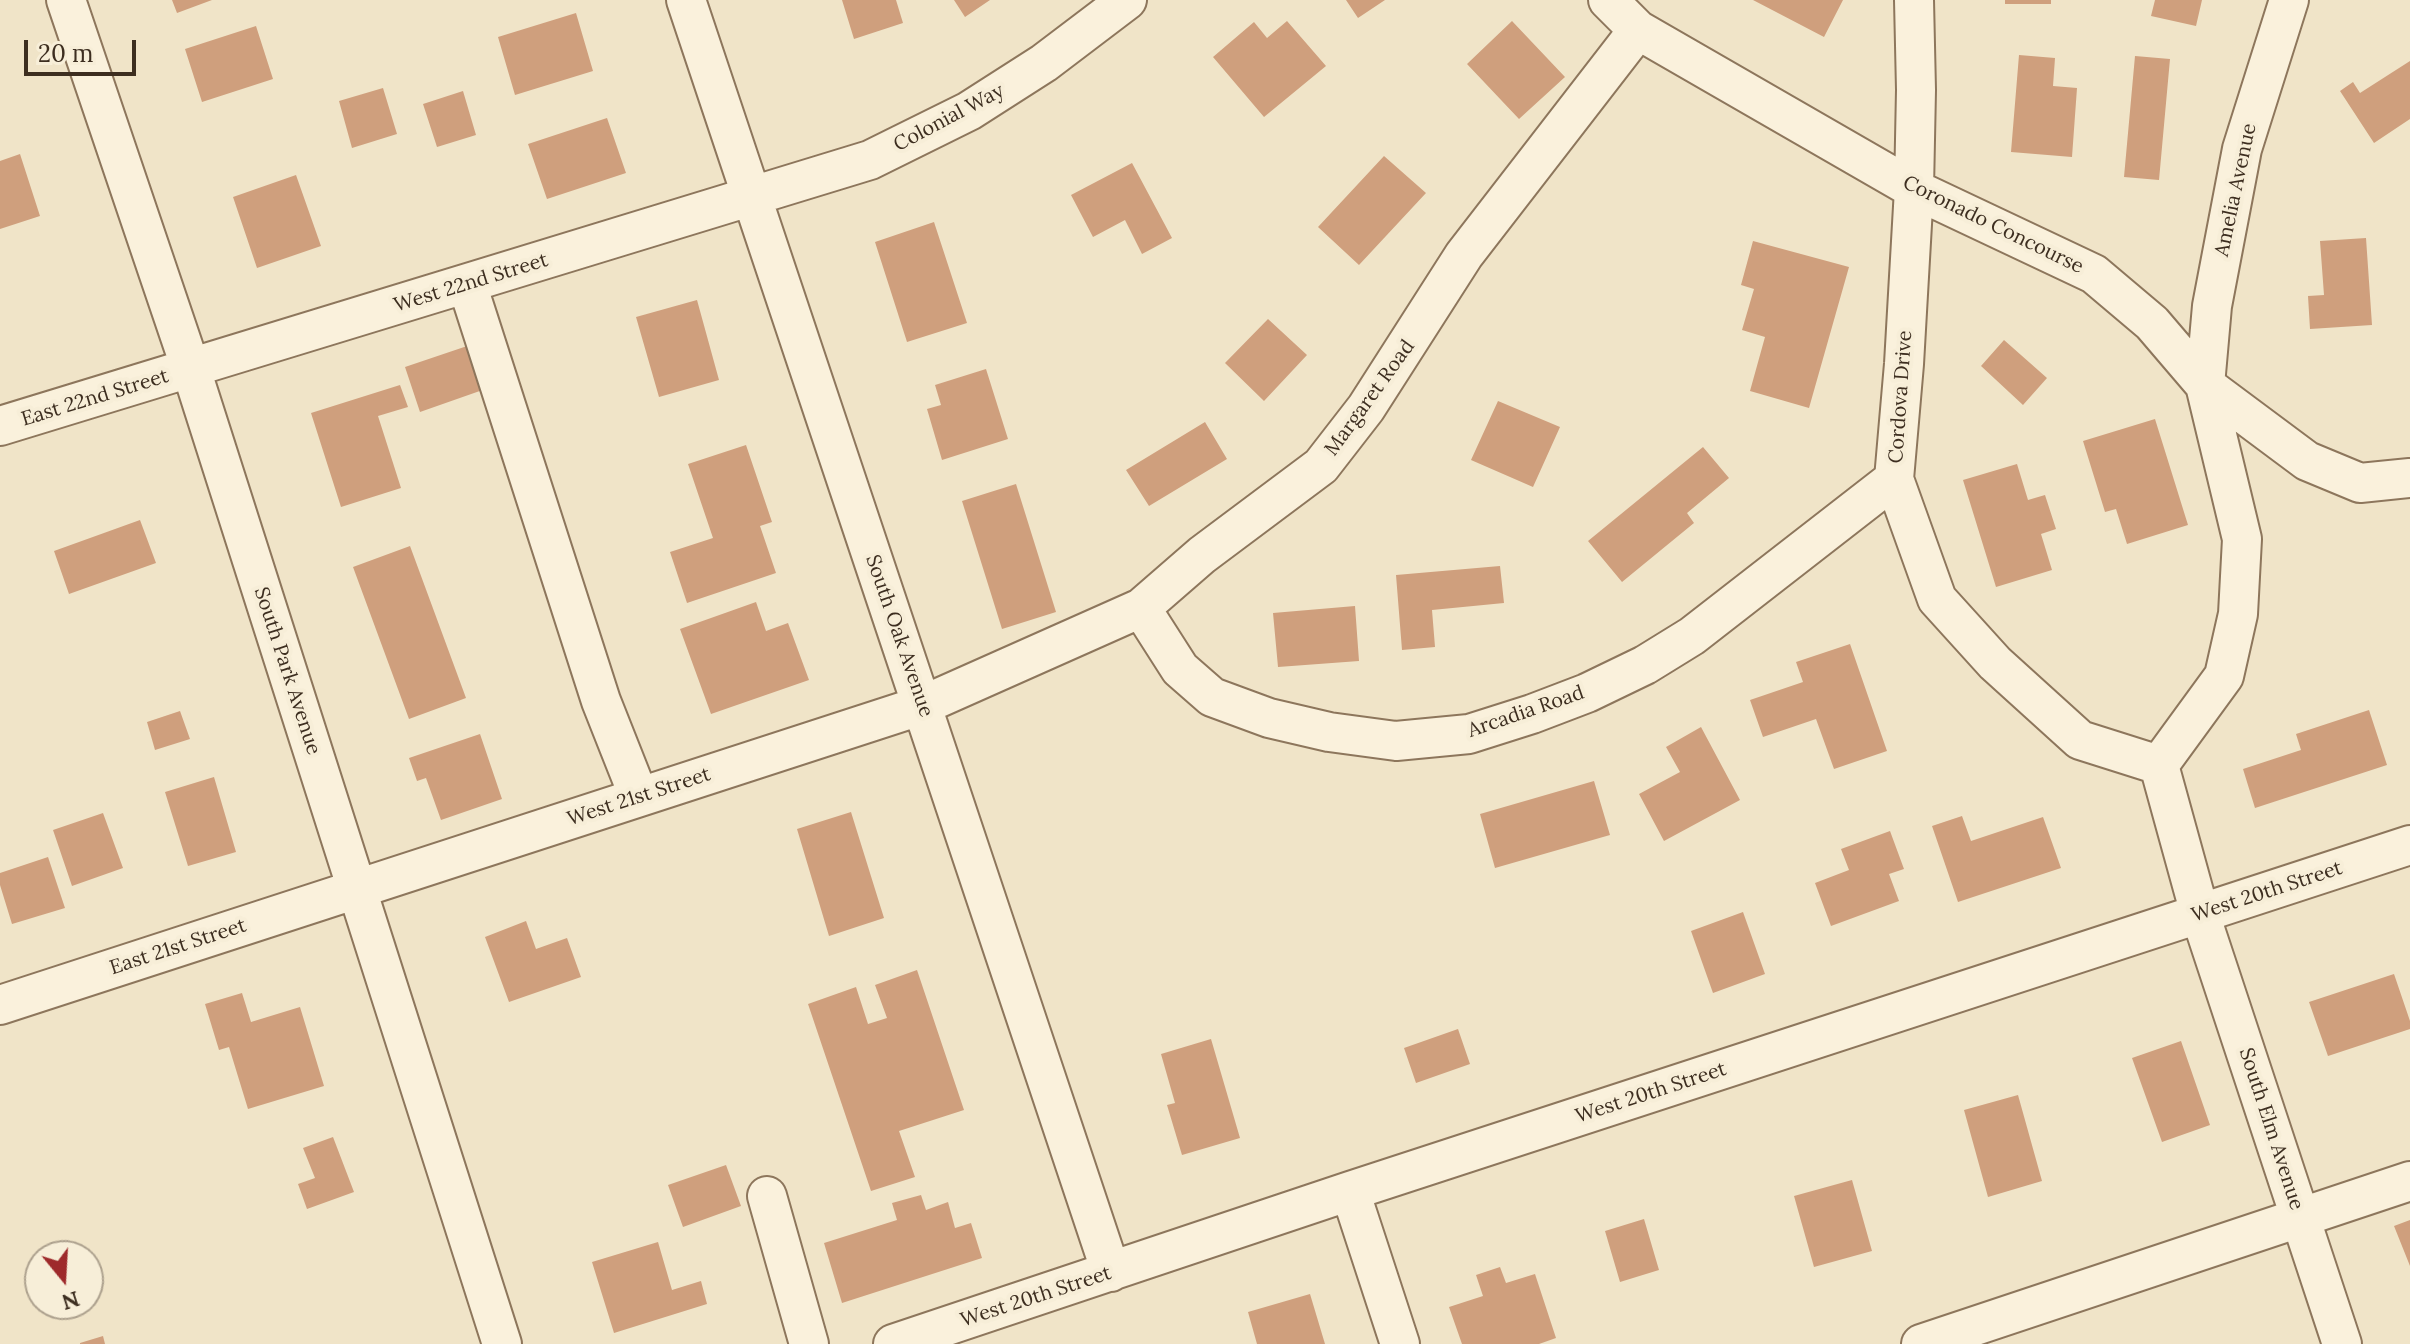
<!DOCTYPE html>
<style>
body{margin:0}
#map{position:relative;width:2410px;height:1344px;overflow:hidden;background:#f0e4c8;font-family:Lora,serif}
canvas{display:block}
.north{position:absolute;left:24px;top:1240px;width:80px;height:80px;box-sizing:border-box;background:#f7eed8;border:2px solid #ada18e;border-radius:50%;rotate:162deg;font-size:22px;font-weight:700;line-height:32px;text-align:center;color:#3d2e20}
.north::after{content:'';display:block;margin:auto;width:28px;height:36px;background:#9e2a2b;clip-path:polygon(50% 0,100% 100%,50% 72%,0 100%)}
.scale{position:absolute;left:24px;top:40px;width:112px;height:36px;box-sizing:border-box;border:4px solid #3d2e20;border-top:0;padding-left:10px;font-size:24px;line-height:28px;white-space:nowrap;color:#3d2e20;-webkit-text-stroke:6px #f7eed8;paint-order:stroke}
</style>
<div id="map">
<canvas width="2410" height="1344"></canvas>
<div class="north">N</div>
<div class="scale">20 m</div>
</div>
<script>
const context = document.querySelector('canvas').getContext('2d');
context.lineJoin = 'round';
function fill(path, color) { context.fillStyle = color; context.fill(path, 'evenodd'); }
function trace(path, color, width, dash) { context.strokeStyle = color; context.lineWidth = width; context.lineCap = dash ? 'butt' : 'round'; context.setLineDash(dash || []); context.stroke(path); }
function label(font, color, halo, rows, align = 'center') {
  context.font = font + ' Lora,serif'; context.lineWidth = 8; context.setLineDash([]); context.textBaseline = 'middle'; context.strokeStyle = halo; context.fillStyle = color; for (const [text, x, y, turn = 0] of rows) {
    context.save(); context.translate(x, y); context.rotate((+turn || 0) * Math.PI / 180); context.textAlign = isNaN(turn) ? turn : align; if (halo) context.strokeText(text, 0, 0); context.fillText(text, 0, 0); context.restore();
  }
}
fill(new Path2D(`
 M 172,0 L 212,0 L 177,13 Z
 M 842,0 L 896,0 L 903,23 L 854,39 Z
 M 954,0 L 990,0 L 965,17 Z
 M 1346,0 L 1385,0 L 1358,18 Z
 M 1753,0 L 1843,0 L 1824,37 Z
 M 2005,0 L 2051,0 L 2051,4 L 2005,4 Z
 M 2155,0 L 2202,0 L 2196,26 L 2151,16 Z
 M 576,13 L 593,71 L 515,95 L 498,37 Z
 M 1287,21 L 1326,66 L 1264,117 L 1213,57 L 1254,22 L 1267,38 Z
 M 1512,21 L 1565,77 L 1519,119 L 1467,64 Z
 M 256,26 L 273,79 L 202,102 L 185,49 Z
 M 2019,55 L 2055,58 L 2053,86 L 2077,88 L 2072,157 L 2011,152 Z
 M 2135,56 L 2170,59 L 2159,180 L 2124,177 Z
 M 2410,61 L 2410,119 L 2374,143 L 2340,91 L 2353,82 L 2360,93 Z
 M 383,88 L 397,134 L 352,148 L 339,101 Z
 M 463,91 L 476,135 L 437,147 L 423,104 Z
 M 607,118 L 626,173 L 547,199 L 528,144 Z
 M 20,154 L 40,216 L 0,229 L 0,161 Z
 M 1384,156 L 1426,193 L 1359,265 L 1318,227 Z
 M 1132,163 L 1172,238 L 1142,254 L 1125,220 L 1093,237 L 1071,195 Z
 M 296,175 L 321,246 L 257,268 L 233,197 Z
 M 934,222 L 967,323 L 907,342 L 875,242 Z
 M 2366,238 L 2372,325 L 2310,329 L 2308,296 L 2324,295 L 2320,241 Z
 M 1753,241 L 1849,267 L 1809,408 L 1750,391 L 1765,337 L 1742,330 L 1754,289 L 1741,285 Z
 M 697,300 L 719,380 L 659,397 L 636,317 Z
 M 1268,319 L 1307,355 L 1264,401 L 1225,363 Z
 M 2004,340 L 2047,378 L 2023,405 L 1981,366 Z
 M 479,342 L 494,386 L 420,412 L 405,367 Z
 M 986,369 L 1008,439 L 942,460 L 927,409 L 941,405 L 935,385 Z
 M 400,385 L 408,407 L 378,416 L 401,488 L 341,507 L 311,413 Z
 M 1498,401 L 1560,427 L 1533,487 L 1471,460 Z
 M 2155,419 L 2188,525 L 2127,544 L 2116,509 L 2105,512 L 2083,441 Z
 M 1205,422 L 1227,459 L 1149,506 L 1126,470 Z
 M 746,445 L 772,522 L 760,526 L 776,573 L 687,603 L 670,552 L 713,538 L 688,464 Z
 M 1703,447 L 1729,478 L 1687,513 L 1694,523 L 1622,582 L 1588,541 Z
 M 2017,464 L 2028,500 L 2045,495 L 2056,529 L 2041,534 L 2052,570 L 1996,587 L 1963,480 Z
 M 1016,484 L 1056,612 L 1002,629 L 962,501 Z
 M 140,520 L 156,563 L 69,594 L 54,551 Z
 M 410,546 L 466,698 L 409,719 L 353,567 Z
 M 1500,566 L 1504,603 L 1432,610 L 1435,647 L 1402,650 L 1396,575 Z
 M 756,602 L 766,631 L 788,623 L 809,680 L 711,714 L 680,629 Z
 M 1355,606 L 1359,661 L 1278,667 L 1273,613 Z
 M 1850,644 L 1887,751 L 1834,769 L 1816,719 L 1763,737 L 1750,700 L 1803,682 L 1796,662 Z
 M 2369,710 L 2387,765 L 2255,808 L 2243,769 L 2301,750 L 2296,734 Z
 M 180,711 L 190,739 L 155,750 L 147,722 Z
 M 1701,727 L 1740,800 L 1664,841 L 1639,794 L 1680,772 L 1666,747 Z
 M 480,734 L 502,799 L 441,820 L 426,778 L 417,781 L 409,758 Z
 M 214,777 L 236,852 L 188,866 L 165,792 Z
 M 1594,781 L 1610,835 L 1495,868 L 1480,814 Z
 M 851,812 L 884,918 L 829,936 L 797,829 Z
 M 103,813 L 123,868 L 72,886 L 53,830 Z
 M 1962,816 L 1971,841 L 2043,817 L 2061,868 L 1958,902 L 1932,826 Z
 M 1890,831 L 1904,869 L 1889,874 L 1899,901 L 1831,926 L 1815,883 L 1849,870 L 1841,849 Z
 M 48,857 L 65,908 L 12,924 L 0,885 L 0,873 Z
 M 1743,912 L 1765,974 L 1713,993 L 1691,931 Z
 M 526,921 L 536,949 L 567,938 L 581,977 L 509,1002 L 485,937 Z
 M 917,970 L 964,1110 L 899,1131 L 915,1177 L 871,1191 L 808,1004 L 856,987 L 868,1024 L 887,1018 L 875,985 Z
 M 2394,974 L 2410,1021 L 2410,1029 L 2328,1056 L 2309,1002 Z
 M 242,993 L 251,1022 L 300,1007 L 324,1086 L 248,1109 L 229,1047 L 219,1050 L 205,1004 Z
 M 1458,1029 L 1470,1064 L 1416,1083 L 1404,1048 Z
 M 1211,1039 L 1240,1138 L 1182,1155 L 1167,1105 L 1175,1103 L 1161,1054 Z
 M 2181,1041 L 2210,1125 L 2162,1142 L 2132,1058 Z
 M 2018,1095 L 2042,1181 L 1988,1197 L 1964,1110 Z
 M 333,1137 L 354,1192 L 307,1209 L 298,1184 L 315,1178 L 303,1148 Z
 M 726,1165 L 741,1206 L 683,1227 L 668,1185 Z
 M 1852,1180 L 1872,1251 L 1814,1267 L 1794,1196 Z
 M 921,1195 L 926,1210 L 948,1202 L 955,1228 L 971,1223 L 982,1258 L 842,1303 L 824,1243 L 897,1220 L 892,1203 Z
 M 1644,1219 L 1659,1270 L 1620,1282 L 1605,1231 Z
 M 2410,1220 L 2410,1266 L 2394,1226 Z
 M 658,1242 L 672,1290 L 701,1281 L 707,1304 L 614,1333 L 592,1262 Z
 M 1500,1267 L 1506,1283 L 1535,1274 L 1556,1338 L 1539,1344 L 1462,1344 L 1449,1307 L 1483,1296 L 1476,1275 Z
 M 1310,1294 L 1325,1344 L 1257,1344 L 1248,1312 Z
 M 103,1336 L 105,1344 L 80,1344 L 80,1343 Z`), '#cf9f7d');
const minor = new Path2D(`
 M 66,0 L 191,369 L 502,1344
 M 686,0 L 1111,1272
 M 1608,0 L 1638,30 L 1914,189 L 2094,274 L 2152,323 L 2205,385 L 2242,539 L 2238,614 L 2224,676 L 2159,765 L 2200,914 L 2342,1344
 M 1914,0 L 1916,90 L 1914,189 L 1904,364 L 1894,479 L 1937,599 L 1995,663 L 2080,740 L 2159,765
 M 2289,0 L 2242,149 L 2212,306 L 2205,385 L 2307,461 L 2360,483 L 2410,478
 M 467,284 L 601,701 L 639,797
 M 0,426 L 870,160 L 969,111 L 1044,63 L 1127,0
 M 1141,608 L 1180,669 L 1212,697 L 1269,718 L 1329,732 L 1396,741 L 1469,734 L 1532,714 L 1587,693 L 1645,665 L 1692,636 L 1894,479
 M 0,1005 L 923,705 L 1141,608 L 1202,555 L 1321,466 L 1366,408 L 1464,255 L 1638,30
 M 1350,1191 L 1400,1344
 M 767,1196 L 809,1344
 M 893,1344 L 1350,1191 L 2410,845
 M 1921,1344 L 2410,1181`);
trace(minor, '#8d765c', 42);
trace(minor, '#faf1dc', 38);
label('20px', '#3d2e20', '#f7eed8', [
 ["Colonial Way",949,118,-28],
 ["Amelia Avenue",2236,190,-78],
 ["Coronado Concourse",1993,225,26],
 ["West 22nd Street",471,283,-17],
 ["Cordova Drive",1901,397,-86],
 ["East 22nd Street",95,398,-17],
 ["Margaret Road",1370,398,-54],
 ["South Oak Avenue",899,636,71],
 ["South Park Avenue",287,671,72],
 ["Arcadia Road",1526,712,-19],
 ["West 21st Street",639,797,-18],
 ["West 20th Street",2267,892,-18],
 ["East 21st Street",178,947,-18],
 ["West 20th Street",1651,1093,-18],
 ["South Elm Avenue",2271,1129,72],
 ["West 20th Street",1036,1297,-18]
]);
</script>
